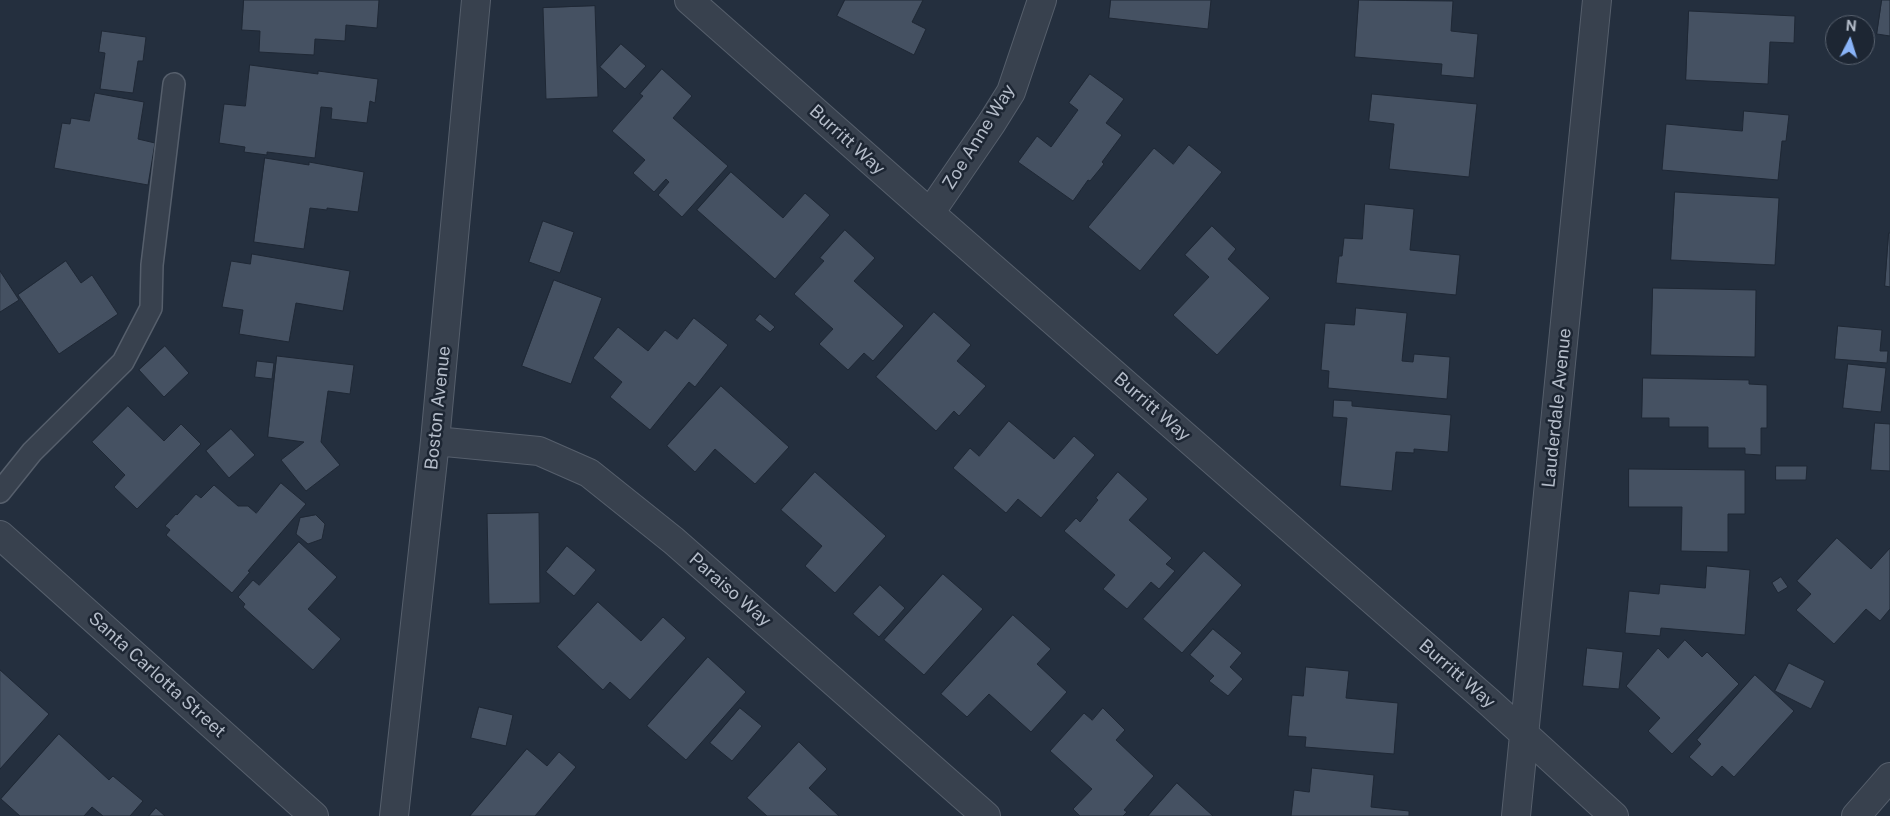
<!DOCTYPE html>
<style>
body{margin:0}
#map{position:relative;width:1890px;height:816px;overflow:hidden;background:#242f3e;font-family:"Public Sans",sans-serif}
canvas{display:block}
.north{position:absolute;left:1825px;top:15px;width:50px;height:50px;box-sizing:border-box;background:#1d2633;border:1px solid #59626f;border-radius:50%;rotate:5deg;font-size:14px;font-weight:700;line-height:20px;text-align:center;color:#b4bcc9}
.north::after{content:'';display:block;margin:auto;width:18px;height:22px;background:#8ab4f8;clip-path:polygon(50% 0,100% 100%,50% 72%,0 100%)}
</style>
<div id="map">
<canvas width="1890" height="816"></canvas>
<div class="north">N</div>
</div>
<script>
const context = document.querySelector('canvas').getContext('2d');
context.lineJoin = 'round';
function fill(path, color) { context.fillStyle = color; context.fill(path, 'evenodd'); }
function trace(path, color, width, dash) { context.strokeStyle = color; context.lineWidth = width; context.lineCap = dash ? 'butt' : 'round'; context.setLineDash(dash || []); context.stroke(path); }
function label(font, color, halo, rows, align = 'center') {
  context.font = font + ' "Public Sans",sans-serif'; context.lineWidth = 5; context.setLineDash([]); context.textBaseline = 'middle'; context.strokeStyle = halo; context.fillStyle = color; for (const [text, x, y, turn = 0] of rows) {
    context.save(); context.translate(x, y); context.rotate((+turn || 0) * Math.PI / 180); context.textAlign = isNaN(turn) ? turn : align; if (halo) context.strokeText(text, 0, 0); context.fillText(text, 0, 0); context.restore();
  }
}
const building = new Path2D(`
 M 244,0 L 379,0 L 377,28 L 346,25 L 345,41 L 315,39 L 314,55 L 259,52 L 260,31 L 242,30 Z
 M 845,0 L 923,0 L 912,22 L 926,29 L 914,55 L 837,16 Z
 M 1111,0 L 1211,0 L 1208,29 L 1109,18 Z
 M 1359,0 L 1453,1 L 1451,31 L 1478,34 L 1474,78 L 1441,75 L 1442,64 L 1355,57 Z
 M 1882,0 L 1890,0 L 1890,36 L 1877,34 Z
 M 595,6 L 598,97 L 546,99 L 543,8 Z
 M 1689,11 L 1795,16 L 1794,43 L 1770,42 L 1768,84 L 1686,80 Z
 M 102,31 L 146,37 L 143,61 L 138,61 L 133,93 L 100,89 L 105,53 L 99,52 Z
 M 621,44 L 646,66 L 625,89 L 600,67 Z
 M 250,65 L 318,74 L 318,71 L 378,79 L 375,103 L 370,101 L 367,123 L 331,119 L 332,108 L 321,107 L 315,158 L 267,152 L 267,155 L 244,152 L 245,147 L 219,143 L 224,104 L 245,106 Z
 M 662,69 L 692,96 L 673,118 L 728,166 L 682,217 L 658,195 L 669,182 L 666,179 L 654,192 L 633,173 L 645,160 L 612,131 L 643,96 L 640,94 Z
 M 1090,74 L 1124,99 L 1106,123 L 1122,135 L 1102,162 L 1104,164 L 1090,181 L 1088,180 L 1073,201 L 1018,162 L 1037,136 L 1051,147 L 1078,110 L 1069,103 Z
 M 95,93 L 144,102 L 138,139 L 155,143 L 148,185 L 54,168 L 62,123 L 70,124 L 71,118 L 89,121 Z
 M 1372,94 L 1477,104 L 1469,177 L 1389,169 L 1394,124 L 1369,121 Z
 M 1744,111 L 1789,115 L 1786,141 L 1782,141 L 1778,180 L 1662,170 L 1666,124 L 1742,131 Z
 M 1189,145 L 1222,172 L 1140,271 L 1088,227 L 1154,148 L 1173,164 Z
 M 265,158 L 309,165 L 309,162 L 364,172 L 358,212 L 327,208 L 327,210 L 310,208 L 304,249 L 254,242 Z
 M 731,172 L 783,218 L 805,193 L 830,215 L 775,279 L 697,210 Z
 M 1675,192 L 1779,198 L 1775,265 L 1671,260 Z
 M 1365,204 L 1414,209 L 1410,250 L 1460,255 L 1456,295 L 1336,283 L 1339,256 L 1342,256 L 1344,238 L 1362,239 Z
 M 543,221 L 574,232 L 560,273 L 529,262 Z
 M 1212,226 L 1236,249 L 1228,259 L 1270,298 L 1217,355 L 1173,315 L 1209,277 L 1185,255 Z
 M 845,230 L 875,258 L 854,281 L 904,326 L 873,361 L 864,353 L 848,370 L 819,344 L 833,329 L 794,294 L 824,261 L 820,258 Z
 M 1889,233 L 1890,233 L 1890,287 L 1885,286 Z
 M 252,254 L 350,271 L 343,311 L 296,303 L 289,342 L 239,334 L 243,310 L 222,307 L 231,261 L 250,264 Z
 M 66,261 L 81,283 L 92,275 L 118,314 L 59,354 L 18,295 Z
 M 0,271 L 19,300 L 0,312 Z
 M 554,280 L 602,298 L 571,384 L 522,366 Z
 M 1653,288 L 1756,290 L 1755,357 L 1651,355 Z
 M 1356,308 L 1407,313 L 1402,361 L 1413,362 L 1414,354 L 1450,357 L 1447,399 L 1328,388 L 1329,371 L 1321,370 L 1325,323 L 1354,325 Z
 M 934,312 L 971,345 L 957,361 L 986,386 L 959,416 L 954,411 L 936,431 L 876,377 Z
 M 760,314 L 775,327 L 770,332 L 755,320 Z
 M 694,318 L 728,345 L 695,387 L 689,382 L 650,430 L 610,397 L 622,382 L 593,358 L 618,327 L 648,351 L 665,330 L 677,339 Z
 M 1838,326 L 1882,330 L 1880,351 L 1888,351 L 1887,363 L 1835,359 Z
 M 165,346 L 189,373 L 164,397 L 139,370 Z
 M 277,356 L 354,365 L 350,394 L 328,391 L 321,442 L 340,465 L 306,491 L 281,460 L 304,442 L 268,437 Z
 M 257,361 L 274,363 L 272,379 L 255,377 Z
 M 1848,364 L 1886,368 L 1881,412 L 1843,408 Z
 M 1643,378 L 1749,380 L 1749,384 L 1767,385 L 1767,428 L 1761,428 L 1761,455 L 1745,454 L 1745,448 L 1708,448 L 1708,427 L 1669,427 L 1669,418 L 1642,418 Z
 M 721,386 L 789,447 L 755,484 L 715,449 L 695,472 L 667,446 Z
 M 1334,400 L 1352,401 L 1352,406 L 1451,415 L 1448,452 L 1414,449 L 1414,453 L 1396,452 L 1392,491 L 1340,486 L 1347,418 L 1333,417 Z
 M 128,406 L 164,441 L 181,424 L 201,444 L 137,509 L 114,487 L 125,475 L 92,442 Z
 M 1009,421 L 1054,459 L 1074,436 L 1095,455 L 1041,518 L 1018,499 L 1006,513 L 953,468 L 970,448 L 979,456 Z
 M 1875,423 L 1890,424 L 1890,471 L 1871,470 Z
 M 231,429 L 255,455 L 229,478 L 206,451 Z
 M 1776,466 L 1807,466 L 1806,480 L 1776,480 Z
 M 1629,469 L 1745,470 L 1745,514 L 1728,514 L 1728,552 L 1681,551 L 1682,507 L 1629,507 Z
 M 815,472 L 886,536 L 835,593 L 805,566 L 822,546 L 781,510 Z
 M 1118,472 L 1148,499 L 1129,520 L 1172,558 L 1166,564 L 1175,571 L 1159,589 L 1151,582 L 1127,609 L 1103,589 L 1115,575 L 1064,531 L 1076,518 L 1080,522 L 1098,500 L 1096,498 Z
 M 281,483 L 306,504 L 248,571 L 250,572 L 232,593 L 166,535 L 170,530 L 165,526 L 176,514 L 177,515 L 196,494 L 201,498 L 214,485 L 238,506 L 248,506 L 256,513 Z
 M 539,513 L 540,603 L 489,604 L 487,514 Z
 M 316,515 L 325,524 L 322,539 L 308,544 L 296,534 L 300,518 Z
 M 1837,538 L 1871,569 L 1890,548 L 1890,609 L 1880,621 L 1866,609 L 1834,644 L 1796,610 L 1811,594 L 1797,581 Z
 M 299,542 L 337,577 L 308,609 L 341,639 L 313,670 L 243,607 L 245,604 L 238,597 L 253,580 L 259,585 Z
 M 567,546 L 596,570 L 574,596 L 546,572 Z
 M 1204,551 L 1242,585 L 1182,653 L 1143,619 Z
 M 1707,566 L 1750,570 L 1745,635 L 1661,628 L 1660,636 L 1625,633 L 1629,591 L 1659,594 L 1660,584 L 1705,588 Z
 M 943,574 L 983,609 L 924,675 L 884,640 Z
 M 1781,577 L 1788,587 L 1778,593 L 1772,583 Z
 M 880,585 L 905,608 L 879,637 L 853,614 Z
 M 598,602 L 641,641 L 663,617 L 686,638 L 630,700 L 610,682 L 603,690 L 557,647 Z
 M 1013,615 L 1051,649 L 1037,664 L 1067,692 L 1031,732 L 989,694 L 967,717 L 941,694 Z
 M 1213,629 L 1242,653 L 1230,667 L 1243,679 L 1228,696 L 1209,681 L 1214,676 L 1190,655 Z
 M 1685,640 L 1702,657 L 1707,652 L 1739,684 L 1672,754 L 1648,731 L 1660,718 L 1626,686 L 1658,648 L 1668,658 Z
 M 1587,648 L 1623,652 L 1619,689 L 1583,686 Z
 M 708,657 L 746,692 L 686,760 L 647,726 Z
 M 1789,663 L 1825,681 L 1811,709 L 1775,691 Z
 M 1306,667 L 1349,671 L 1346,698 L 1398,703 L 1394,754 L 1305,747 L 1306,737 L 1288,736 L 1292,695 L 1303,696 Z
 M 0,670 L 49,714 L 0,769 Z
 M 1755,675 L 1794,711 L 1734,777 L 1722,766 L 1712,777 L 1689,757 L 1701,744 L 1697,740 Z
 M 479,707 L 513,715 L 506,746 L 471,738 Z
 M 740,708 L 762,726 L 732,761 L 710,743 Z
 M 1103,708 L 1125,730 L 1116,740 L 1154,776 L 1124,810 L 1127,812 L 1123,816 L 1080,816 L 1073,809 L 1092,789 L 1050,751 L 1084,713 L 1092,720 Z
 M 59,734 L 109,780 L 113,776 L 143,801 L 130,816 L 103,816 L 92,807 L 84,816 L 20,816 L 1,799 Z
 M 799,742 L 827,769 L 809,788 L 839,816 L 767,816 L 747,798 Z
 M 527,749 L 547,766 L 559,752 L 576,767 L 535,816 L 470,816 Z
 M 1312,768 L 1374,775 L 1371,807 L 1409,811 L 1409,816 L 1291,816 L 1294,790 L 1309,792 Z
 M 1177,783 L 1213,816 L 1148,816 Z
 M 156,808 L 165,816 L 149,816 Z`);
fill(building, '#455162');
trace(building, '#1f2835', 1);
const service = new Path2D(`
 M 0,492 L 32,452 L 123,362 L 151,308 L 152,265 L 174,84`);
const minor = new Path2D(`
 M 689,0 L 930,213 L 1489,702 L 1614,816
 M 930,213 L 991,124 L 1011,92 L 1042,0
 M 435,441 L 539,451 L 589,473 L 674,541 L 986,816
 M 394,816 L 435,441 L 476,0
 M 1516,816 L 1597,0
 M 1856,816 L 1890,777`);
const tertiary = new Path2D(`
 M 0,535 L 314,816`);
trace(service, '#565f6c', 24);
trace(minor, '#565f6c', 30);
trace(tertiary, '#565f6c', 30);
trace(service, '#38414e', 21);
trace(minor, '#38414e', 28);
trace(tertiary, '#38414e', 28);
label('18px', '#b4bcc9', '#1d2633', [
 ["Zoe Anne Way",979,137,-58],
 ["Burritt Way",847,140,42],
 ["Burritt Way",1152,407,41],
 ["Boston Avenue",438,408,-84],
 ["Lauderdale Avenue",1557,408,-84],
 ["Paraiso Way",730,590,41],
 ["Burritt Way",1457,674,41],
 ["Santa Carlotta Street",157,675,42]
]);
</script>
